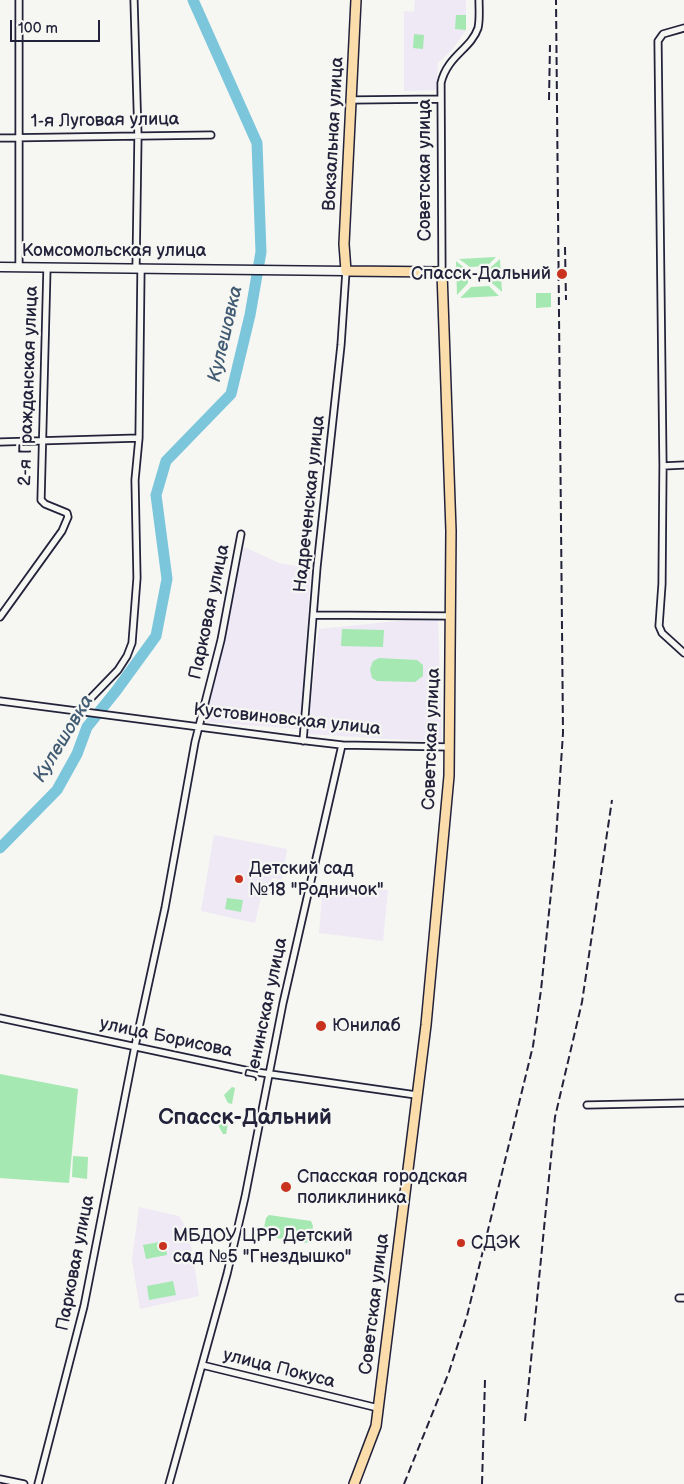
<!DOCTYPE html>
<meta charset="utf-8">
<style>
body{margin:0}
#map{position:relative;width:684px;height:1484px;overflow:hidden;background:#f6f6f2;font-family:"Balsamiq Sans",sans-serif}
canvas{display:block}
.scale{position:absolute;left:10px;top:20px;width:90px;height:22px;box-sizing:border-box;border:2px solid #22223b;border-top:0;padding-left:6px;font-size:15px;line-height:18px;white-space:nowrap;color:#22223b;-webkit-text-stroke:4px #f6f6f2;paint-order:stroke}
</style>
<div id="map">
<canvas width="684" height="1484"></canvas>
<div class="scale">100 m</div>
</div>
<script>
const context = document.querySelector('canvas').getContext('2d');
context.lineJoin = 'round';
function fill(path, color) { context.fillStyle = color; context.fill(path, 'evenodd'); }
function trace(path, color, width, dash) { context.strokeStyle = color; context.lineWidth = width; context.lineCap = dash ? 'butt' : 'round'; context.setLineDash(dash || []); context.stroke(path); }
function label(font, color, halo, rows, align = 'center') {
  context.font = font + ' "Balsamiq Sans",sans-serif'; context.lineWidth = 4.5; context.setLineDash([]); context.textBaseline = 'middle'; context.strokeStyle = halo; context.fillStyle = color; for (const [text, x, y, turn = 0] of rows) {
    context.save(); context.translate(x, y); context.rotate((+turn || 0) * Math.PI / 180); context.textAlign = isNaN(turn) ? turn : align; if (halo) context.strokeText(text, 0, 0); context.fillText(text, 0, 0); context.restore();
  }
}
fill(new Path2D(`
 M 415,0 L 466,0 L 466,30 L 452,50 L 438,63 L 437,90 L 404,91 L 404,11 L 414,12 Z
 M 244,547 L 279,563 L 311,569 L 300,729 L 205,722 Z
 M 438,617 L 442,742 L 307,734 L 319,629 Z
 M 214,835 L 287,849 L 282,880 L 272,878 L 268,894 L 262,893 L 255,923 L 201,911 Z
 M 323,885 L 388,890 L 383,941 L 319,933 Z
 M 139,1207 L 179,1216 L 189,1232 L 199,1296 L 140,1309 L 132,1260 Z`), '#eee9f5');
fill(new Path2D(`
 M 456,15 L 466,15 L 466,30 L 455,29 Z
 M 414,34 L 424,35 L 423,49 L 413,48 Z
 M 496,257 L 487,266 L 470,267 L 459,259 Z
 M 500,259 L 502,292 L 492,283 L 490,268 Z
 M 456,261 L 467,270 L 468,283 L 457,295 Z
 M 489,286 L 499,296 L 460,298 L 471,287 Z
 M 536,293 L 551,293 L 551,307 L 536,308 Z
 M 342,629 L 384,630 L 383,647 L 341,646 Z
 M 379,658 L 417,660 L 423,665 L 423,676 L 415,682 L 377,681 L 372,678 L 370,669 L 373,661 Z
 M 227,898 L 243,900 L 241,912 L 225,909 Z
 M 0,1074 L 78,1089 L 69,1183 L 0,1178 Z
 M 232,1087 L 235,1088 L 232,1104 L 228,1103 L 224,1095 Z
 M 225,1117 L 229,1118 L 226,1134 L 223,1134 L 218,1125 Z
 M 73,1156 L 88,1157 L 87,1179 L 72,1177 Z
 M 269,1215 L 311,1221 L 313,1226 L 311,1240 L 306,1243 L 265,1236 L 263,1232 L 266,1218 Z
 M 165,1241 L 167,1255 L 146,1259 L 143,1245 Z
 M 173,1281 L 176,1295 L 149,1300 L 147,1286 Z`), '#a5e8b2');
trace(new Path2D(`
 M 0,848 L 57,790 L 77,754 L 87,727 L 116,691 L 156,636 L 167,579 L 156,495 L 166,461 L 231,394 L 250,315 L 261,252 L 257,143 L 193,0`), '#7bc6db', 11);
const minor = new Path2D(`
 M 19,0 L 19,267
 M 134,0 L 138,136 L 136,268
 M 684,28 L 663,34 L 658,41 L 663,466 L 662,584 L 659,626 L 662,633 L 684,653
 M 352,100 L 441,99
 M 0,138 L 211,135
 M 442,272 L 441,83 C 447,56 471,49 478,28 C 480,20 479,9 479,0
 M 0,442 L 139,438
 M 663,466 L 684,465
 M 314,615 L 450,616
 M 0,617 L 62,531 L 68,517 L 67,513 L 45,504 L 41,500 L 47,268
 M 89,700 L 118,670 L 127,656 L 132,643 L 137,578 L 135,480 L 139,438 L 141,268
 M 0,701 L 299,740 L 342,745 L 450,747
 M 303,741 L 317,567 L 341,345 L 346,271
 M 0,1018 L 249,1071 L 416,1095
 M 587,1105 L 684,1103
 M 679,1298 L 684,1298
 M 202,1365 L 378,1408
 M 0,1479 L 24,1484
 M 38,1484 L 84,1306 L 135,1046 L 165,908 L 195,742 L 221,640 L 241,534
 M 169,1484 L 227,1274 L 245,1197 L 283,1003 L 342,745`);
const secondary = new Path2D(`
 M 0,267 L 346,271`);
const primary = new Path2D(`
 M 354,1484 L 376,1426 L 426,1025 L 449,776 L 451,531 L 442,272 L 346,271 L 344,244 L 356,0`);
trace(minor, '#22223b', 9);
trace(secondary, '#22223b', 11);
trace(primary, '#22223b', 12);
trace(minor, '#f6f6f2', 5.5);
trace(secondary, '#f6f6f2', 8);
trace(primary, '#fbddab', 9);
trace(new Path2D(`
 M 549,100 L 550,45
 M 565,247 L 566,300
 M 525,1421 L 555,1117 L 582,1002 L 612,800
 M 404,1484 L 449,1372 L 467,1316 L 533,1046 L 541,990 L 555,854 L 563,733 L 556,0
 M 482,1484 L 485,1380`), '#22223b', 2, [8, 4]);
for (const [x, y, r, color] of [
 [562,274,6,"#c8321e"],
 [239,879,5,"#c8321e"],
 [321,1026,6,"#c8321e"],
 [286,1187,6,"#c8321e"],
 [461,1243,5,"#c8321e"],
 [163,1246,5,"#c8321e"]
]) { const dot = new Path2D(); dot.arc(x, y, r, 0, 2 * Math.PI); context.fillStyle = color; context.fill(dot); trace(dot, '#f6f6f2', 2); }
label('18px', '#22223b', '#f6f6f2', [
 ["1-я Луговая улица",105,121,-1],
 ["Вокзальная улица",334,134,-87],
 ["Советская улица",425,170,-90],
 ["Комсомольская улица",114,251],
 ["2-я Гражданская улица",29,386,-88],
 ["Надреченская улица",310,504,-84],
 ["Парковая улица",210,612,-78],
 ["Кустовиновская улица",287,720,6],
 ["Советская улица",432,739,-88],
 ["Ленинская улица",267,1009,-78],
 ["улица Борисова",166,1038,12],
 ["Парковая улица",76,1263,-79],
 ["Советская улица",375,1304,-83],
 ["улица Покуса",279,1369,14]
]);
label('18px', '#22223b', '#f6f6f2', [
 ["Спасск-Дальний",551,274,"right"],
 ["Детский сад",249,869],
 ["№18 \"Родничок\"",249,890],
 ["Юнилаб",332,1026],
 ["Спасская городская",297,1177],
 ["поликлиника",297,1198],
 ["МБДОУ ЦРР Детский",173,1236],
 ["сад №5 \"Гнездышко\"",173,1257],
 ["СДЭК",471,1243]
], 'left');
label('italic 19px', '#415b73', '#f6f6f2', [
 ["Кулешовка",226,334,-77],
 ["Кулешовка",64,739,-59]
]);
label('bold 22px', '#22223b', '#f6f6f2', [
 ["Спасск-Дальний",245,1118]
]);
</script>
